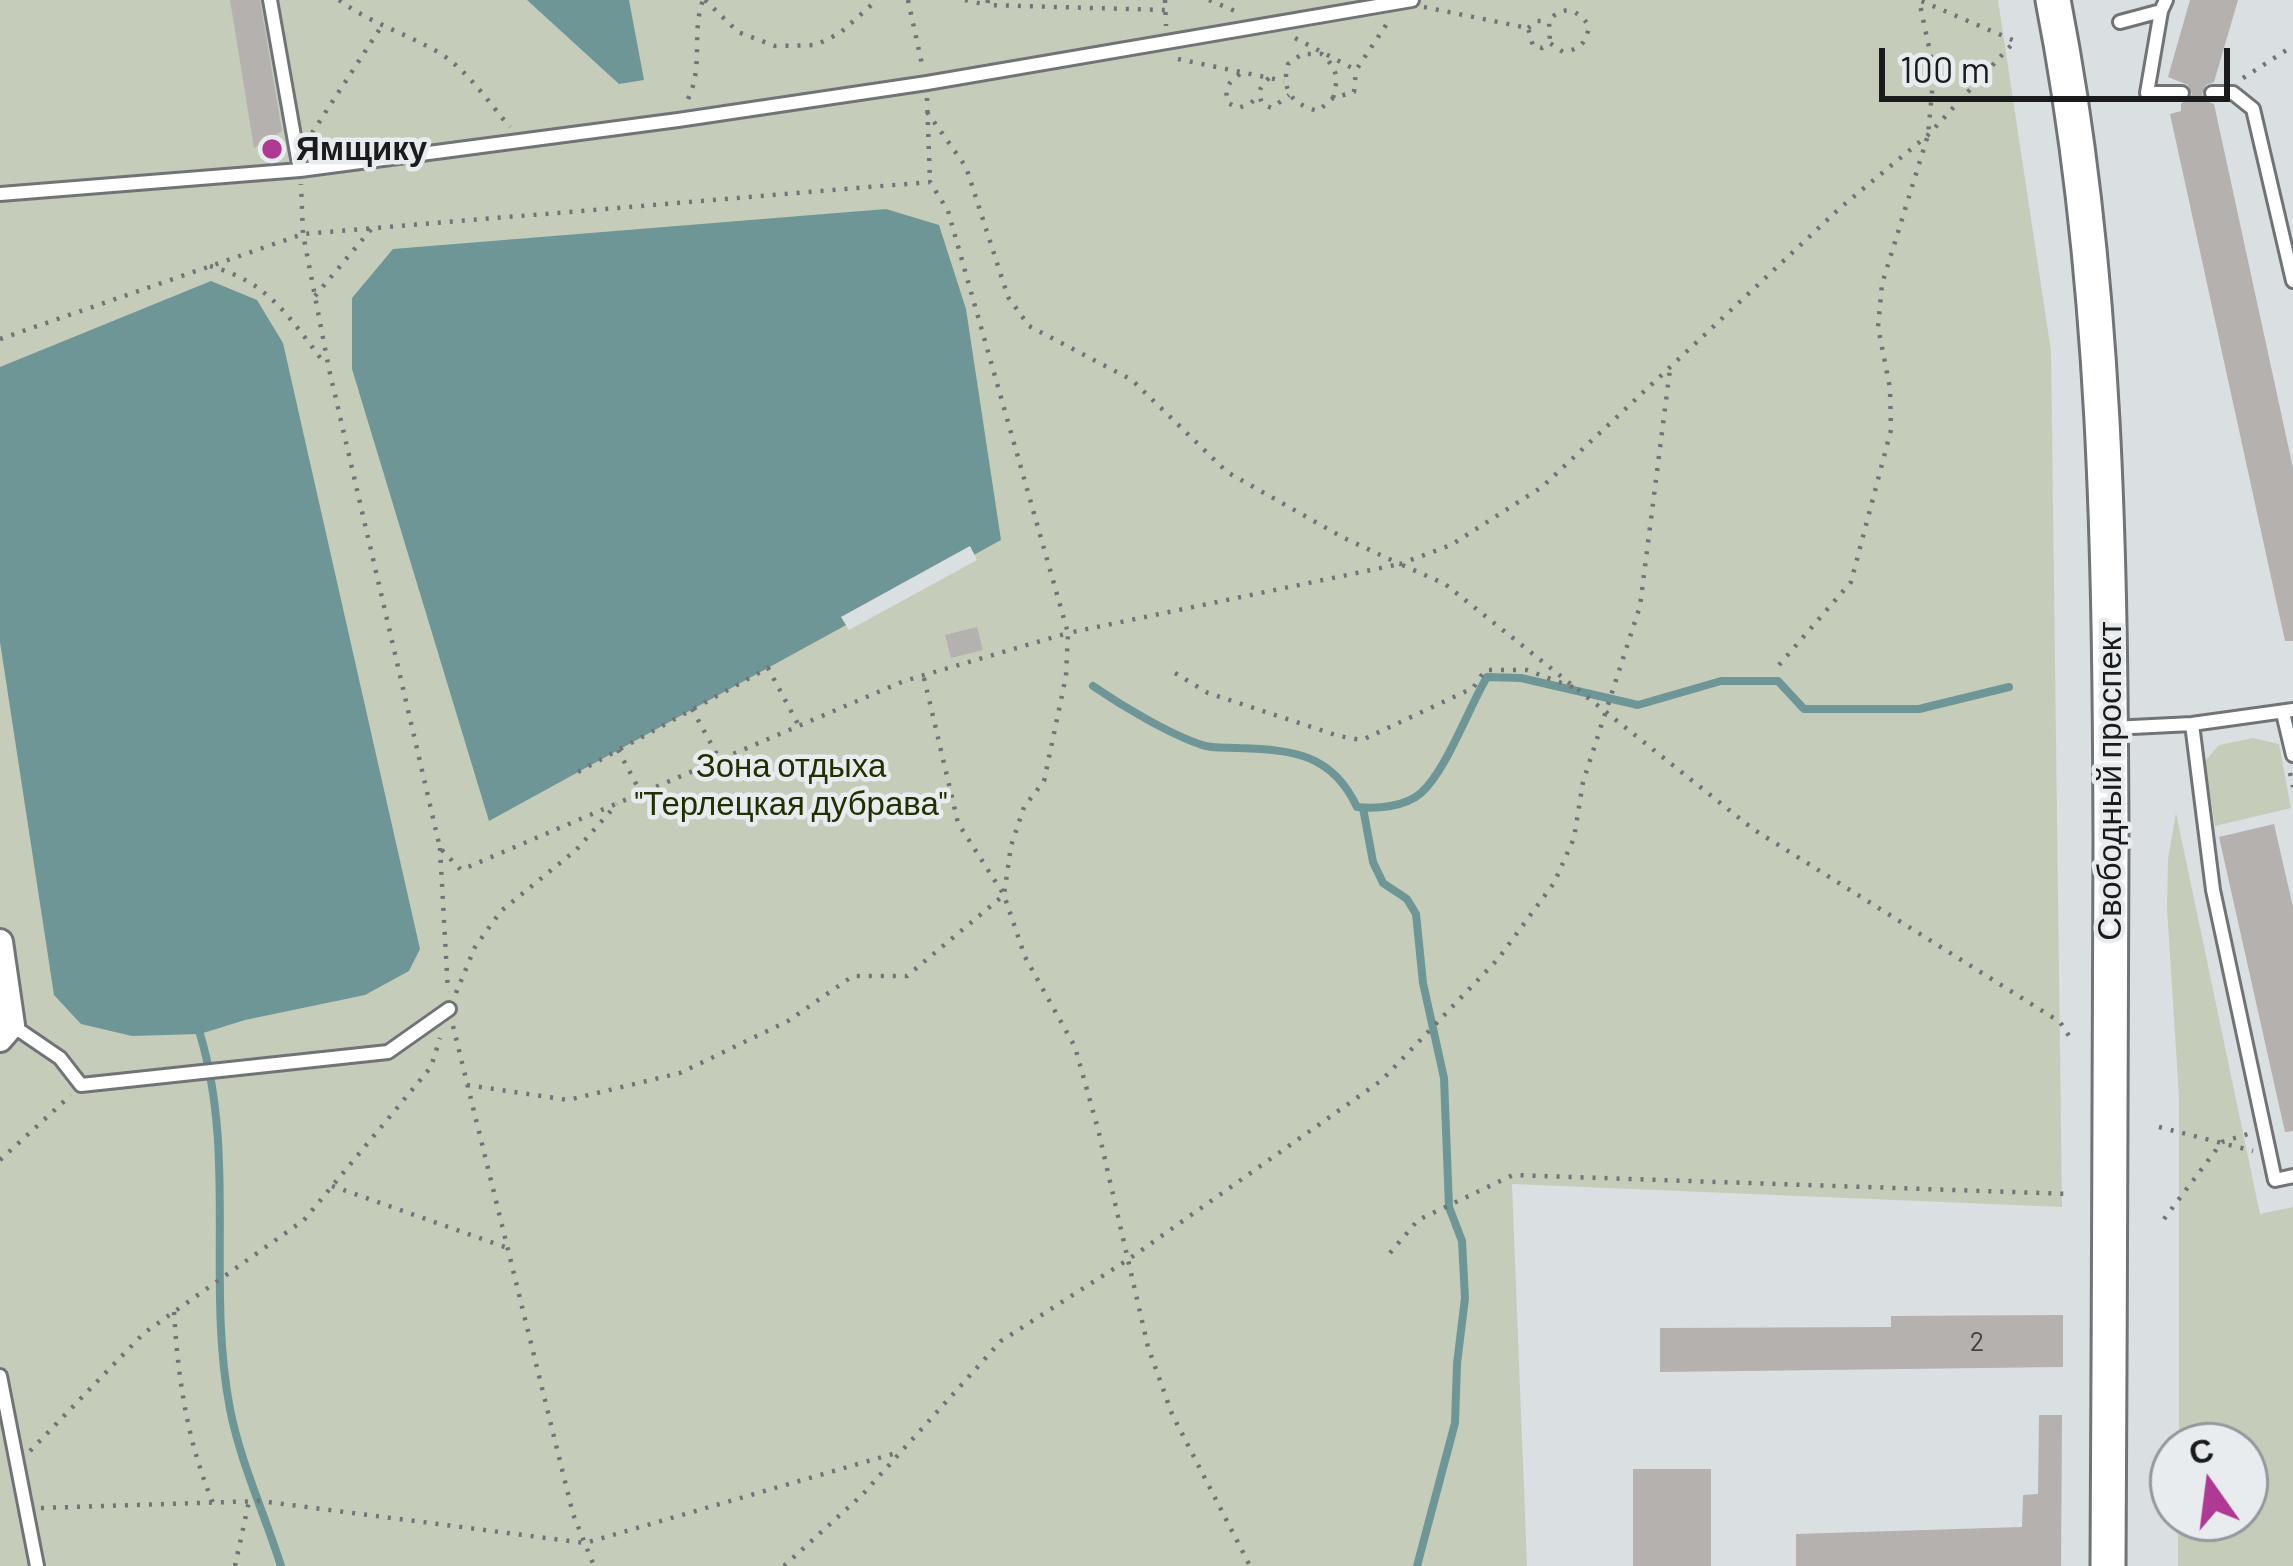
<!DOCTYPE html>
<meta charset="utf-8">
<style>
body{margin:0}
#map{position:relative;width:2293px;height:1566px;overflow:hidden;background:#dadfe2;font-family:Barlow,sans-serif}
canvas{display:block}
.north{position:absolute;left:2149px;top:1422px;width:120px;height:120px;box-sizing:border-box;background:#e8ecef;border:3px solid #96989b;border-radius:50%;rotate:346deg;font-size:33px;font-weight:700;line-height:48px;text-align:center;color:#1a1b1c}
.north::after{content:'';display:block;margin:auto;width:42px;height:54px;background:#af3a93;clip-path:polygon(50% 0,100% 100%,50% 72%,0 100%)}
.scale{position:absolute;left:1879px;top:48px;width:351px;height:54px;box-sizing:border-box;border:6px solid #1a1b1c;border-top:0;padding-left:15px;font-size:36px;line-height:42px;white-space:nowrap;color:#1a1b1c;-webkit-text-stroke:9px #e8ecef;paint-order:stroke}
</style>
<div id="map">
<canvas width="2293" height="1566"></canvas>
<div class="north">С</div>
<div class="scale">100 m</div>
</div>
<script>
const context = document.querySelector('canvas').getContext('2d');
context.lineJoin = 'round';
function fill(path, color) { context.fillStyle = color; context.fill(path, 'evenodd'); }
function trace(path, color, width, dash) { context.strokeStyle = color; context.lineWidth = width; context.lineCap = dash ? 'butt' : 'round'; context.setLineDash(dash || []); context.stroke(path); }
function label(font, color, halo, rows, align = 'center') {
  context.font = font + ' Barlow,sans-serif'; context.lineWidth = 9; context.setLineDash([]); context.textBaseline = 'middle'; context.strokeStyle = halo; context.fillStyle = color; for (const [text, x, y, turn = 0] of rows) {
    context.save(); context.translate(x, y); context.rotate((+turn || 0) * Math.PI / 180); context.textAlign = isNaN(turn) ? turn : align; if (halo) context.strokeText(text, 0, 0); context.fillText(text, 0, 0); context.restore();
  }
}
fill(new Path2D(`
 M 0,0 L 1998,0 L 2051,351 L 2062,1207 L 1512,1184 L 1527,1566 L 0,1566 Z
 M 2253,738 L 2279,744 L 2291,808 L 2215,826 L 2205,761 L 2219,745 Z
 M 2176,813 L 2260,1214 L 2293,1207 L 2293,1566 L 2178,1566 L 2178,1518 L 2245,1518 L 2245,1446 L 2179,1446 L 2179,1097 L 2167,908 L 2168,859 Z`), '#c5cdba');
fill(new Path2D(`
 M 527,0 L 629,0 L 644,80 L 619,84 Z
 M 886,209 L 939,225 L 966,309 L 1001,540 L 489,821 L 352,369 L 352,298 L 393,249 Z
 M 211,281 L 257,300 L 283,343 L 420,949 L 409,971 L 365,995 L 245,1020 L 200,1034 L 132,1036 L 81,1024 L 54,995 L 0,642 L 0,367 Z`), '#6f9697');
fill(new Path2D(`
 M 970,546 L 977,560 L 849,630 L 841,617 Z`), '#dadfe2');
trace(new Path2D(`
 M 1093,686 C 1122,706 1169,734 1202,745 C 1213,749 1228,747 1239,748 C 1294,750 1332,754 1357,807 C 1377,809 1405,807 1421,793 C 1446,771 1469,707 1487,677 L 1521,678 L 1638,705 L 1721,681 L 1778,681 L 1804,709 L 1919,709 L 2009,687
 M 1363,808 L 1373,862 L 1383,883 L 1407,899 L 1416,914 L 1423,983 L 1444,1078 L 1449,1207 L 1462,1241 L 1465,1298 L 1457,1364 L 1455,1423 L 1417,1566
 M 200,1034 C 237,1156 206,1284 230,1409 C 240,1461 265,1515 281,1566`), '#6f9697', 8);
fill(new Path2D(`
 M 230,0 L 260,0 L 282,131 L 254,148 Z
 M 2190,0 L 2238,0 L 2214,82 L 2206,85 L 2202,94 L 2206,101 L 2214,104 L 2293,468 L 2293,641 L 2285,641 L 2170,114 L 2181,111 L 2181,104 L 2192,94 L 2188,85 L 2168,77 Z
 M 977,627 L 983,650 L 951,658 L 945,635 Z
 M 2274,824 L 2293,907 L 2293,1131 L 2285,1132 L 2219,837 Z
 M 2063,1315 L 2063,1367 L 1660,1372 L 1660,1328 L 1891,1327 L 1891,1316 Z
 M 2039,1415 L 2062,1415 L 2061,1566 L 1796,1566 L 1796,1534 L 2022,1527 L 2023,1495 L 2038,1494 Z
 M 1633,1469 L 1711,1469 L 1711,1566 L 1633,1566 Z`), '#b5b1ae');
const service = new Path2D(`
 M 270,0 L 300,170
 M 2161,11 L 2147,93 L 2182,93
 M 2120,22 L 2161,11 L 2166,0
 M 2212,93 L 2233,93 L 2253,109 L 2293,281
 M 0,194 L 300,170 L 678,120 L 927,83 L 1412,0
 M 2283,713 L 2293,755
 M 2192,724 L 2213,890 L 2275,1180 L 2293,1176
 M 2112,728 L 2192,724 L 2293,710
 M 13,1026 L 60,1058 L 81,1085 L 388,1052 L 449,1009
 M 0,1376 L 37,1566`);
const minor = new Path2D(`
 M 0,942 L 12,1025 L 0,1039`);
const secondary = new Path2D(`
 M 2053,0 C 2107,276 2110,560 2111,840 C 2111,1082 2109,1324 2108,1566`);
trace(service, '#707477', 18);
trace(minor, '#707477', 30);
trace(secondary, '#707477', 39);
trace(new Path2D(`
 M 339,0 C 370,23 405,33 438,52 C 467,69 488,102 510,127
 M 705,0 L 738,32 L 775,46 L 816,45 L 840,33 L 877,0
 M 908,0 L 923,69
 M 965,0 L 987,5
 M 988,0 L 987,5 L 1165,10
 M 1165,0 L 1166,26
 M 1209,0 L 1235,11
 M 1424,7 L 1528,28 L 1533,46 L 1542,48 L 1550,43 L 1563,52 C 1581,49 1586,43 1589,26 C 1578,9 1562,4 1549,21 L 1550,43
 M 1528,28 L 1537,21 L 1549,21
 M 1295,38 L 1356,70 L 1388,22
 M 1178,59 L 1284,81
 M 1240,74 C 1228,83 1224,87 1228,103 L 1238,108 L 1250,104 L 1259,95
 M 1269,78 C 1259,87 1257,93 1263,105 L 1272,108 L 1289,95
 M 2243,78 L 2293,46
 M 927,98 L 930,182
 M 1333,98 C 1339,77 1337,69 1322,54 L 1302,54 L 1288,64 C 1281,91 1292,104 1318,111 L 1333,98 L 1354,92 L 1356,70
 M 688,99 C 704,66 691,33 703,0
 M 927,112 L 966,167 L 1008,297 L 1029,326 L 1132,380 L 1227,472 L 1344,538 L 1400,564 L 1451,545 L 1542,487 L 1840,208 L 1928,135 L 2015,41 L 1919,0
 M 312,133 L 381,27
 M 210,266 C 269,282 289,317 325,364
 M 315,296 L 373,227
 M 0,339 L 303,234 L 930,182 L 948,211 L 1068,633 L 904,681 L 461,870 L 440,848 L 329,369 L 303,234 L 301,184
 M 1779,665 L 1851,582 L 1891,430 L 1890,388 L 1878,327 L 1882,284 L 1928,135 L 1934,71 L 1919,0
 M 1175,673 L 1208,693 L 1339,736 L 1362,740 L 1473,688 L 1485,670 L 1527,670 L 1575,688
 M 924,678 L 958,823 L 1004,895 L 1025,957 L 1075,1047 L 1098,1129 L 1148,1347 L 1172,1414 L 1250,1566
 M 692,709 L 720,760
 M 618,750 L 641,793
 M 578,772 L 768,668 L 799,726
 M 2290,773 L 2293,787
 M 440,848 L 448,992
 M 456,993 L 475,947 L 501,911 L 576,850 L 617,804
 M 453,1026 L 573,1514 L 594,1566
 M 467,1085 L 568,1100 L 680,1073 L 788,1021 L 853,976 L 907,976 L 1004,895 L 1011,846 L 1024,807 L 1044,781 L 1066,676 L 1068,633 L 1400,564 L 1445,584 L 1753,829 L 2060,1022 L 2071,1039
 M 2159,1127 L 2253,1151
 M 0,1160 L 71,1095
 M 332,1186 L 508,1248
 M 2164,1219 L 2222,1142 L 2248,1134
 M 1390,1253 L 1418,1220 L 1513,1175 L 2071,1194
 M 174,1312 C 178,1378 187,1441 213,1503
 M 30,1451 L 144,1333 L 304,1220 L 431,1067 L 440,1038
 M 41,1508 L 260,1501 L 585,1543 L 896,1453
 M 235,1566 L 249,1501
 M 784,1566 L 862,1495 L 1001,1341 L 1129,1259 L 1382,1080 L 1498,959 L 1554,883 L 1574,838 L 1583,782 L 1640,606 L 1670,369`), '#717476', 4.5, [3, 9]);
trace(service, '#fff', 12);
trace(minor, '#fff', 24);
trace(secondary, '#fff', 33);
for (const [x, y, r, color] of [
 [272,149,12,"#af3a93"]
]) { const dot = new Path2D(); dot.arc(x, y, r, 0, 2 * Math.PI); context.fillStyle = color; context.fill(dot); trace(dot, '#e8ecef', 4.5); }
label('27px', '#414040', null, [
 ["2",1977,1342]
]);
label('bold 33px', '#1a1b1c', '#e8ecef', [
 ["Ямщику",296,149]
], 'left');
label('33px', '#203000', '#e8ecef', [
 ["Зона отдыха",791,766],
 ["\"Терлецкая дубрава\"",791,804]
]);
label('33px', '#1a1b1c', '#e8ecef', [
 ["Свободный проспект",2110,781,-90]
]);
</script>
